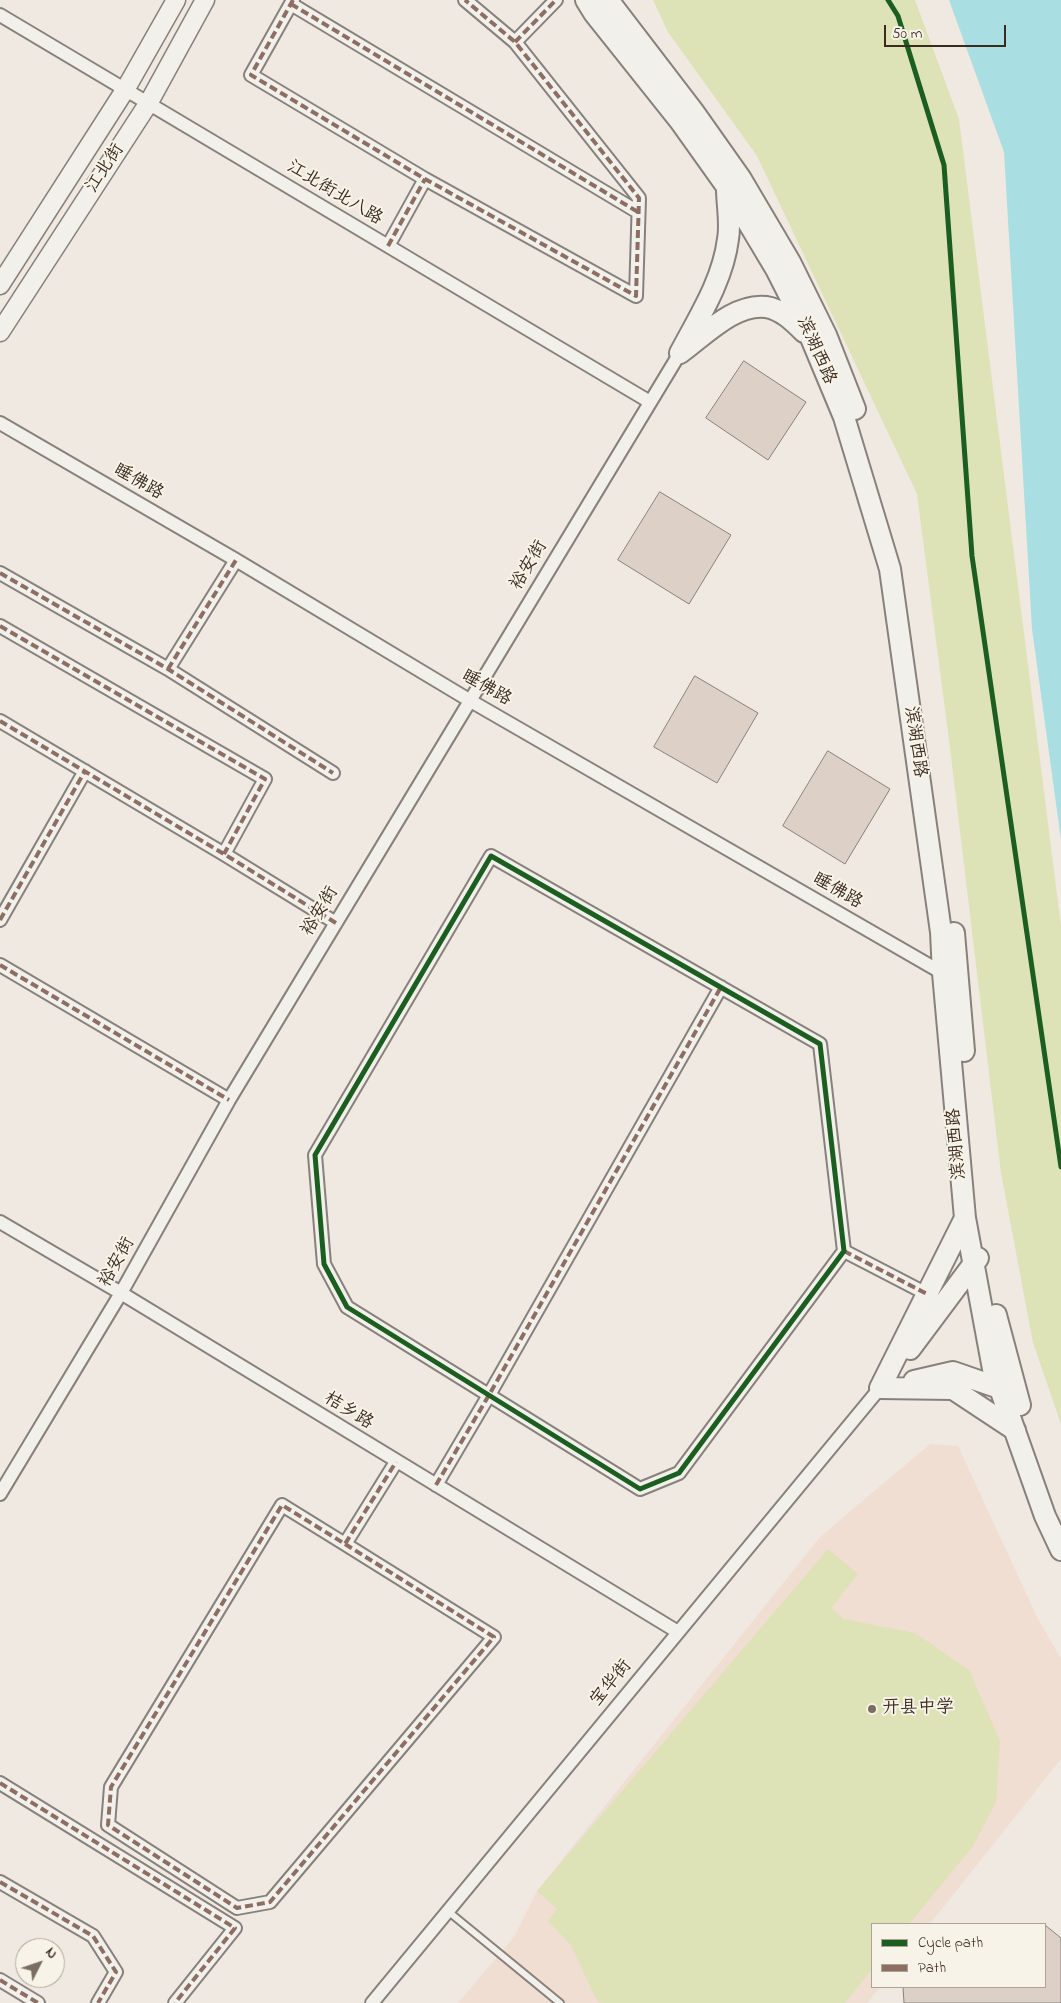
<!DOCTYPE html>
<meta charset="utf-8">
<style>
body{margin:0}
#map{position:relative;width:1061px;height:2003px;overflow:hidden;background:#f0e9e1;font-family:"Indie Flower",sans-serif}
canvas{display:block}
.legend{position:absolute;left:871px;top:1923px;width:175px;height:65px;box-sizing:border-box;background:#f7f3e8;border:1px solid #aca397;margin:0;padding:6px 9px;list-style:none;font-size:15px;color:#3b2a1e}
.legend li{display:flex;align-items:center;gap:10px;height:25px}
.legend b{width:25px;border:1px solid #aca397}
.north{position:absolute;left:15px;top:1938px;width:50px;height:50px;box-sizing:border-box;background:#f7f3e8;border:1px solid #aca397;border-radius:50%;rotate:49deg;font-size:14px;font-weight:700;line-height:20px;text-align:center;color:#3b2a1e}
.north::after{content:'';display:block;margin:auto;width:18px;height:22px;background:#7a6d62;clip-path:polygon(50% 0,100% 100%,50% 72%,0 100%)}
.scale{position:absolute;left:884px;top:25px;width:122px;height:22px;box-sizing:border-box;border:2px solid #3b2a1e;border-top:0;padding-left:6px;font-size:15px;line-height:18px;white-space:nowrap;color:#3b2a1e;-webkit-text-stroke:4px #f7f3e8;paint-order:stroke}
</style>
<div id="map">
<canvas width="1061" height="2003"></canvas>
<ul class="legend">
<li><b style="height:6px;background:#1b5e20"></b>Cycle path</li>
<li><b style="height:6px;background:#8d6e63"></b>Path</li>
</ul>
<div class="north">N</div>
<div class="scale">50 m</div>
</div>
<script>
const context = document.querySelector('canvas').getContext('2d');
context.lineJoin = 'round';
function fill(path, color) { context.fillStyle = color; context.fill(path, 'evenodd'); }
function trace(path, color, width, dash) { context.strokeStyle = color; context.lineWidth = width; context.lineCap = dash ? 'butt' : 'round'; context.setLineDash(dash || []); context.stroke(path); }
function label(font, color, halo, rows, align = 'center') {
  context.font = font + ' "Indie Flower","LXGW WenKai TC",sans-serif'; context.lineWidth = 4; context.setLineDash([]); context.textBaseline = 'middle'; context.strokeStyle = halo; context.fillStyle = color; for (const [text, x, y, turn = 0] of rows) {
    context.save(); context.translate(x, y); context.rotate((+turn || 0) * Math.PI / 180); context.textAlign = isNaN(turn) ? turn : align; if (halo) context.strokeText(text, 0, 0); context.fillText(text, 0, 0); context.restore();
  }
}
fill(new Path2D(`
 M 930,1444 L 958,1446 L 1037,1617 L 1061,1659 L 1061,1759 L 930,1924 L 872,1924 L 872,1987 L 880,1987 L 867,2003 L 458,2003 L 514,1937 L 537,1891 L 820,1537 Z`), '#efded1');
fill(new Path2D(`
 M 653,0 L 915,0 L 959,119 L 1061,926 L 1061,1424 L 1033,1343 L 1001,1173 L 950,748 L 917,494 L 757,156 L 668,32 Z
 M 828,1549 L 858,1574 L 831,1608 L 843,1619 L 915,1633 L 969,1670 L 1000,1741 L 996,1802 L 973,1846 L 909,1924 L 872,1924 L 872,1969 L 845,2003 L 601,2003 L 595,1997 L 571,1945 L 548,1921 L 557,1909 L 537,1891 Z`), '#dde3b6');
fill(new Path2D(`
 M 949,0 L 1061,0 L 1061,840 L 1032,629 L 1004,152 Z`), '#a9dfe2');
const building = new Path2D(`
 M 744,361 L 806,402 L 768,460 L 706,418 Z
 M 660,492 L 731,535 L 689,604 L 618,560 Z
 M 695,676 L 758,713 L 717,783 L 654,747 Z
 M 828,751 L 890,789 L 845,864 L 783,826 Z
 M 1045,1925 L 1061,1938 L 1061,2003 L 904,2003 L 903,1987 L 1045,1987 Z`);
fill(building, '#ddd0c7');
trace(building, '#88817b', 1);
const service = new Path2D(`
 M 449,1912 L 560,2003`);
const minor = new Path2D(`
 M 293,0 L 251,75 L 425,179 L 636,296 L 639,198 L 515,42 L 465,0
 M 291,4 L 638,212
 M 0,15 L 650,402
 M 515,42 L 556,0
 M 388,246 L 425,179
 M 0,423 L 236,560 L 469,700 L 946,975
 M 0,573 L 168,669 L 333,773
 M 0,626 L 265,779 L 224,854
 M 168,669 L 236,560
 M 0,721 L 224,854 L 336,923
 M 491,856 L 820,1044 L 844,1251 L 679,1473 L 640,1489 L 347,1307 L 324,1264 L 315,1155 Z
 M 0,920 L 85,771
 M 0,965 L 229,1100
 M 0,1222 L 121,1293 L 678,1632
 M 844,1251 L 927,1294
 M 436,1485 L 489,1395 L 721,987
 M 0,1494 L 121,1293 L 229,1100 L 680,353
 M 345,1544 L 494,1637 L 270,1902 L 237,1908 L 108,1825 L 111,1787 L 282,1505 L 345,1544 L 396,1462
 M 0,1783 L 235,1928 L 175,2003
 M 0,1882 L 93,1936 L 116,1972 L 98,2003
 M 0,1980 L 38,2003
 M 372,2003 L 880,1388`);
const secondary = new Path2D(`
 M 0,285 L 125,90 L 176,0
 M 0,332 L 148,104 L 205,0`);
const primary = new Path2D(`
 M 586,0 L 594,13 L 680,121 L 727,187 L 776,269 L 811,338 L 844,417 L 890,569 L 941,932 L 943,973 L 965,1218 L 993,1369 L 1045,1516 L 1061,1550
 M 608,0 L 693,111 L 741,179 L 790,262 L 826,335 L 855,409
 M 727,189 C 727,205 731,223 728,239 C 723,280 699,317 680,353 C 704,336 734,303 766,307 C 781,309 794,322 804,332
 M 954,933 L 964,1051
 M 996,1315 L 1020,1405
 M 910,1349 L 978,1258
 M 914,1381 L 953,1372 L 1008,1391
 M 880,1388 L 965,1218
 M 880,1388 L 953,1389 L 1015,1430`);
trace(service, '#88817b', 10);
trace(minor, '#88817b', 16);
trace(secondary, '#88817b', 21);
trace(primary, '#88817b', 24);
trace(service, '#f2f0eb', 6);
trace(minor, '#f2f0eb', 12);
trace(secondary, '#f2f0eb', 18);
trace(primary, '#f2f0eb', 20);
trace(new Path2D(`
 M 293,0 L 251,75 L 425,179 L 636,296 L 639,198 L 515,42 L 465,0
 M 291,4 L 638,212
 M 515,42 L 556,0
 M 388,246 L 425,179
 M 0,573 L 168,669 L 333,773
 M 0,626 L 265,779 L 224,854
 M 168,669 L 236,560
 M 0,721 L 224,854 L 336,923
 M 0,920 L 85,771
 M 0,965 L 229,1100
 M 844,1251 L 927,1294
 M 436,1485 L 489,1395 L 721,987
 M 345,1544 L 494,1637 L 270,1902 L 237,1908 L 108,1825 L 111,1787 L 282,1505 L 345,1544 L 396,1462
 M 0,1783 L 235,1928 L 175,2003
 M 0,1882 L 93,1936 L 116,1972 L 98,2003
 M 0,1980 L 38,2003`), '#8d6e63', 4, [8, 4]);
trace(new Path2D(`
 M 888,0 L 898,16 L 944,165 L 972,556 L 1061,1167
 M 491,856 L 820,1044 L 844,1251 L 679,1473 L 640,1489 L 347,1307 L 324,1264 L 315,1155 Z`), '#1b5e20', 5);
for (const [x, y, r, color] of [
 [872,1709,5,"#7a6d62"]
]) { const dot = new Path2D(); dot.arc(x, y, r, 0, 2 * Math.PI); context.fillStyle = color; context.fill(dot); trace(dot, '#f7f3e8', 2); }
label('18px', '#3b2a1e', '#f7f3e8', [
 ["江北街",106,169,-57],
 ["江北街北八路",334,194,31],
 ["滨湖西路",815,351,66],
 ["睡佛路",138,483,30],
 ["裕安街",530,566,-59],
 ["睡佛路",486,689,30],
 ["滨湖西路",914,742,82],
 ["睡佛路",837,892,30],
 ["裕安街",321,912,-59],
 ["滨湖西路",958,1144,-95],
 ["裕安街",118,1263,-61],
 ["桔乡路",348,1412,32],
 ["宝华街",612,1684,-51]
]);
label('18px', '#3b2a1e', '#f7f3e8', [
 ["开县中学",882,1709]
], 'left');
</script>
